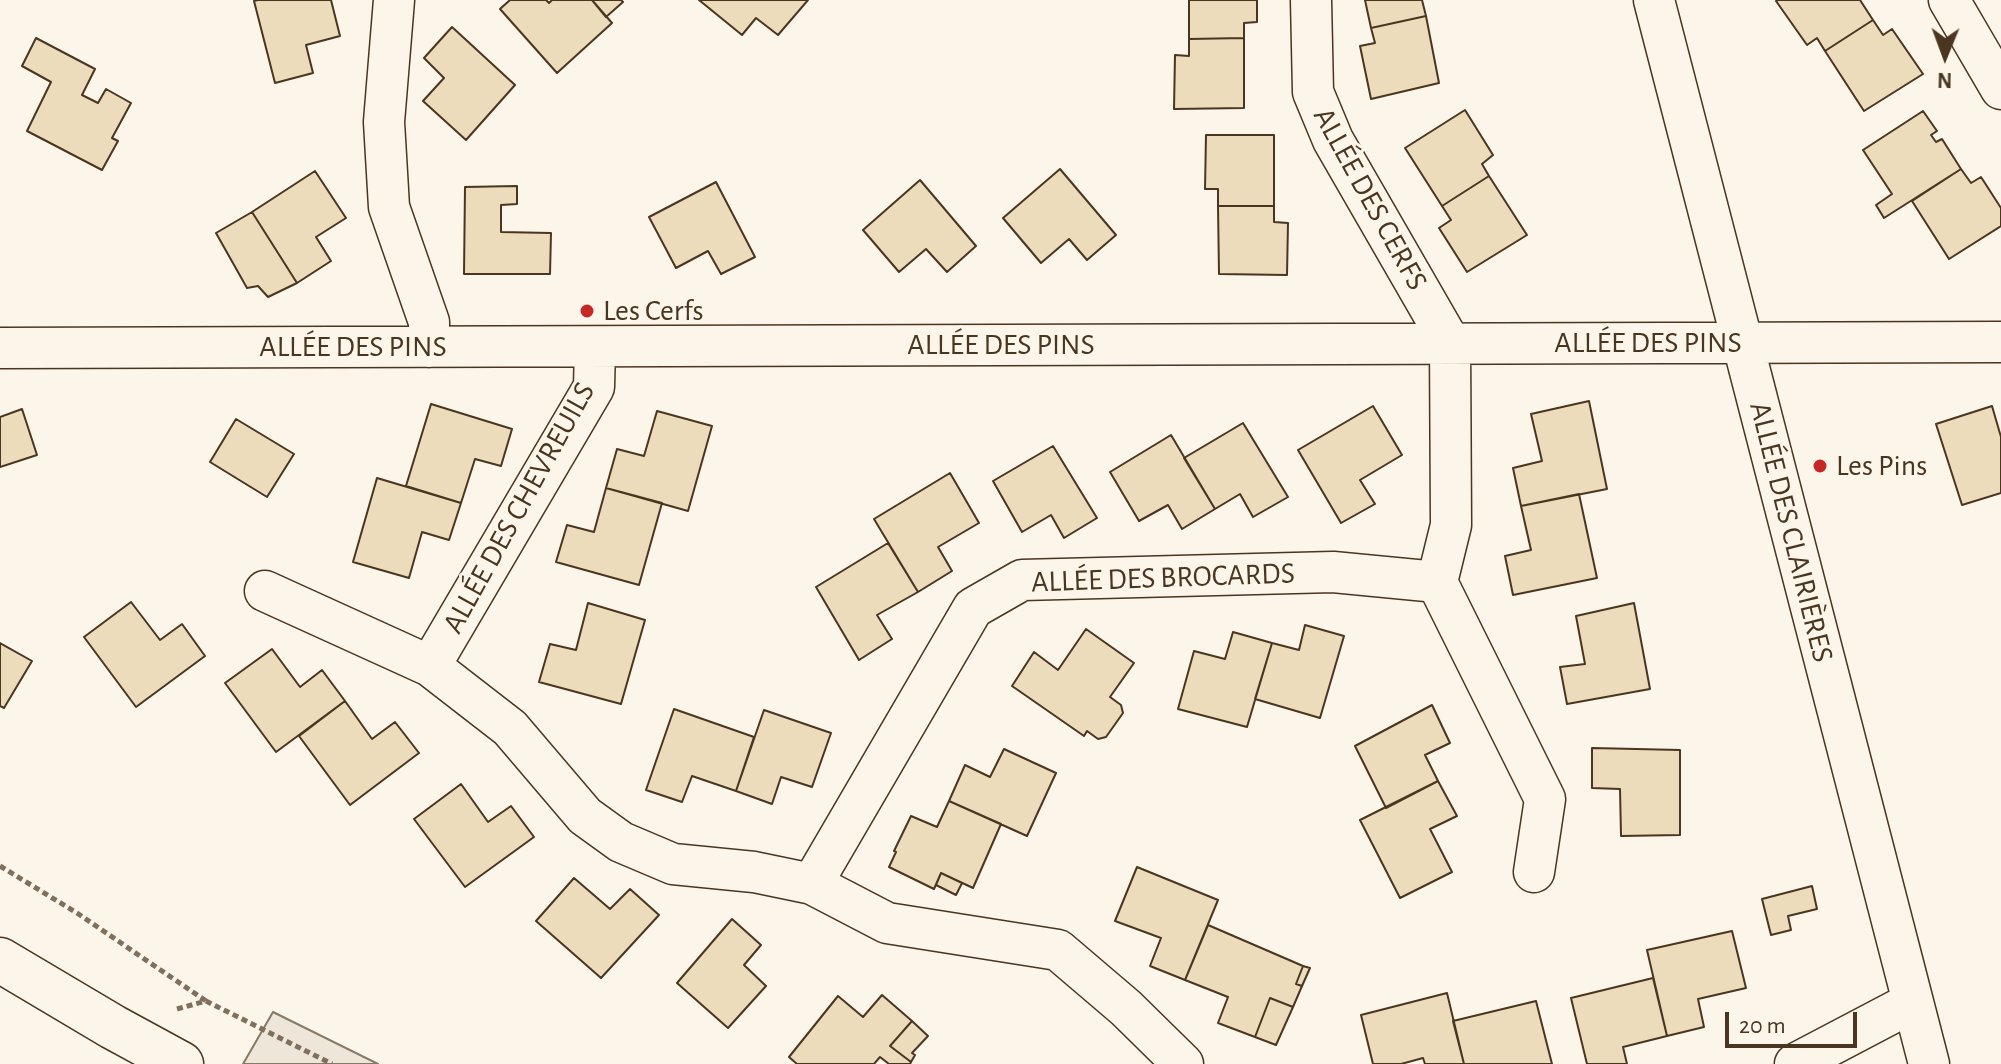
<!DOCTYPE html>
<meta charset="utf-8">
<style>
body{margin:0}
#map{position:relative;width:2001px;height:1064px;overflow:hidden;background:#fbf6e9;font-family:"Alegreya Sans",sans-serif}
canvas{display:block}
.north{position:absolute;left:1905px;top:16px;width:80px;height:80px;-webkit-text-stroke:6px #fbf6e9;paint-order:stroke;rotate:181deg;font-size:22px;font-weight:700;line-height:32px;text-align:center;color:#4a3520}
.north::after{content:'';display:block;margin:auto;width:28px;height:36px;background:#4a3520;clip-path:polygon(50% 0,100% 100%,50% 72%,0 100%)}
.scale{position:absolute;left:1725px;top:1012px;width:132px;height:36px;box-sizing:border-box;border:4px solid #4a3520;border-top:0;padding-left:10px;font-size:24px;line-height:28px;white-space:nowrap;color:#4a3520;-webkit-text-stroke:6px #fbf6e9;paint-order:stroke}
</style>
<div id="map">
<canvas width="2001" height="1064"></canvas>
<div class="north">N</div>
<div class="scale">20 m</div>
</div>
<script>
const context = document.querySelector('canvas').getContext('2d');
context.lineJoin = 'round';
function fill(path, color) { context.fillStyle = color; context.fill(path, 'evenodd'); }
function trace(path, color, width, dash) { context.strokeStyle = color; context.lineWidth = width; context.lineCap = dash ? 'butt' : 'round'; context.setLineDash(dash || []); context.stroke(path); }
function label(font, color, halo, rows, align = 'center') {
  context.font = font + ' "Alegreya Sans",sans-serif'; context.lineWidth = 6; context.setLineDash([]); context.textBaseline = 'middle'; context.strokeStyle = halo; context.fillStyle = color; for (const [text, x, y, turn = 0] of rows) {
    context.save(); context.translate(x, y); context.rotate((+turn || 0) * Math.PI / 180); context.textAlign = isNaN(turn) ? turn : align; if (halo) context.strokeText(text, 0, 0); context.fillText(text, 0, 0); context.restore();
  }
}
const green = new Path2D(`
 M 273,1012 L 378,1064 L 243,1064 Z`);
fill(green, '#ede6d9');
trace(green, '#887966', 2);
const building = new Path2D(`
 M 258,0 L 331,0 L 340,36 L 306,45 L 313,73 L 275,83 L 254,1 Z
 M 510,0 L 546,0 L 549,3 L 552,0 L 592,0 L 612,23 L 557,73 L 500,9 Z
 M 592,0 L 621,0 L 623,2 L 606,17 Z
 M 699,0 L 808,0 L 778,35 L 756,18 L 742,35 Z
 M 1189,0 L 1257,0 L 1257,22 L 1244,23 L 1244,38 L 1189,39 Z
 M 1365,0 L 1422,0 L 1426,16 L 1371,28 Z
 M 1778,0 L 1860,0 L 1873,20 L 1825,51 L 1817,38 L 1807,45 L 1776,1 Z
 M 1426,16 L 1439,83 L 1371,99 L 1360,46 L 1375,43 L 1371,28 Z
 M 1873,20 L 1883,35 L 1892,29 L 1923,74 L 1864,111 L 1825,51 Z
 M 452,27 L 515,85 L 466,140 L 423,101 L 444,78 L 424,58 Z
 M 36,38 L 95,69 L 82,95 L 98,103 L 106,89 L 131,103 L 112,138 L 118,141 L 102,170 L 27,131 L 51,82 L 22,66 Z
 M 1244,38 L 1244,108 L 1174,109 L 1175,55 L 1189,56 L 1189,39 Z
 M 1465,110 L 1493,155 L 1482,164 L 1489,176 L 1442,206 L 1405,148 Z
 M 1923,111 L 1937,131 L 1931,135 L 1936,142 L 1942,139 L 1961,169 L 1884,218 L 1876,205 L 1892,194 L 1863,150 Z
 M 1206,135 L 1274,135 L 1274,206 L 1218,206 L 1218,189 L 1205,189 Z
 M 1060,169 L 1116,235 L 1087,260 L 1069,239 L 1041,263 L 1003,218 Z
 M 1961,169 L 1971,183 L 1981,177 L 2001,208 L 2001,226 L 1949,259 L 1912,201 Z
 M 315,171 L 346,218 L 316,237 L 331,261 L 297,283 L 252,212 Z
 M 1489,176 L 1527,235 L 1467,272 L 1439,228 L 1451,220 L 1442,206 Z
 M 920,180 L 976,246 L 947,272 L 926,249 L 899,272 L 863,230 Z
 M 716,182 L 755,257 L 721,274 L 708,251 L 676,268 L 649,217 Z
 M 517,186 L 517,204 L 501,205 L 501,232 L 551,233 L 550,274 L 464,274 L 465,187 Z
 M 1218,206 L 1274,206 L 1274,222 L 1288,223 L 1287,275 L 1219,274 Z
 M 252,212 L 297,283 L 268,297 L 258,286 L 247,288 L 216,233 Z
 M 1589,401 L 1607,489 L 1521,506 L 1513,468 L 1542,461 L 1531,414 Z
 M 431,404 L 512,429 L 501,466 L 475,459 L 461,503 L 406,486 Z
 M 1373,406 L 1402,455 L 1360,480 L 1375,504 L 1341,523 L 1298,450 Z
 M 1992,406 L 2001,437 L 2001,493 L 1962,505 L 1936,424 Z
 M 22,409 L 37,455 L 0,467 L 0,417 Z
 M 657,411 L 712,426 L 688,511 L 606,488 L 617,449 L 644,456 Z
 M 236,419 L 294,454 L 267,497 L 210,462 Z
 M 1243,423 L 1288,497 L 1253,517 L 1240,494 L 1215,509 L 1184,458 Z
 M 1171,435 L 1215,509 L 1182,529 L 1168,505 L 1139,521 L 1110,472 Z
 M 1053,446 L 1097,518 L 1064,538 L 1051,515 L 1022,532 L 993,481 Z
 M 950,473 L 979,523 L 938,547 L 952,571 L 918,592 L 874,519 Z
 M 377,478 L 461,503 L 449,540 L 422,532 L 409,578 L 353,562 Z
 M 606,488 L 662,503 L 639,585 L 556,562 L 567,525 L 594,532 Z
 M 1579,494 L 1597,578 L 1513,595 L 1505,556 L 1531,550 L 1521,506 Z
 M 888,543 L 918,592 L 877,615 L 892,639 L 859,660 L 816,587 Z
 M 131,602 L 160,640 L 182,624 L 205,656 L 136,707 L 84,637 Z
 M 588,603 L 645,620 L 621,704 L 539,682 L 550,644 L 576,650 Z
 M 1634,603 L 1650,689 L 1567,704 L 1560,667 L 1585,664 L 1576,616 Z
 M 1305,625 L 1344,636 L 1320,718 L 1255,699 L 1272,643 L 1299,650 Z
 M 1086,629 L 1134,663 L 1110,697 L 1121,705 L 1123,713 L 1106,737 L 1098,739 L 1087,731 L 1084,736 L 1012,686 L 1034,652 L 1058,670 Z
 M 1233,632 L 1272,643 L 1247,727 L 1178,709 L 1194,651 L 1225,659 Z
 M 0,643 L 32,661 L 4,708 L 0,706 Z
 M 272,649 L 300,687 L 322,670 L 345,701 L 276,752 L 225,683 Z
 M 345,701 L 372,739 L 395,722 L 419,753 L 350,805 L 299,736 Z
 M 1432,705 L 1450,743 L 1425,755 L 1438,781 L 1386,808 L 1355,746 Z
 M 674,709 L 754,737 L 736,791 L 692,776 L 682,802 L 646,790 Z
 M 764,710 L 831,733 L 812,787 L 781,777 L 772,804 L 736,791 Z
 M 1592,748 L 1680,750 L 1680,835 L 1621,836 L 1620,789 L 1592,788 Z
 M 1004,749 L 1056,773 L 1027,836 L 949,801 L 965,765 L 990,777 Z
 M 1438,781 L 1457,816 L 1430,829 L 1452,872 L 1400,898 L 1360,820 Z
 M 461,784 L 488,822 L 511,806 L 534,837 L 465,887 L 414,819 Z
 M 949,801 L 1001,824 L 973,888 L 941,873 L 934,889 L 889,867 L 896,852 L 894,851 L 911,816 L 937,827 Z
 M 1137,867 L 1218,900 L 1185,980 L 1150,966 L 1161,938 L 1115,921 Z
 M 941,873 L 962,883 L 956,895 L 936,885 Z
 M 574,878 L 610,909 L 630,889 L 659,915 L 601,978 L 536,921 Z
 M 1812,886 L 1817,909 L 1788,916 L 1791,930 L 1771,935 L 1762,899 Z
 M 732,919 L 761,945 L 744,965 L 766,986 L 728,1028 L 677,983 Z
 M 1208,925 L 1303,966 L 1296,984 L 1302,986 L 1293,1007 L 1270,998 L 1255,1037 L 1218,1023 L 1228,997 L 1185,980 Z
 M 1732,931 L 1746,988 L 1698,999 L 1704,1027 L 1667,1036 L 1647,950 Z
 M 1303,966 L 1310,968 L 1302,986 L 1296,984 Z
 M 1653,978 L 1667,1036 L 1623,1047 L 1627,1064 L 1587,1064 L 1571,998 Z
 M 1447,993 L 1464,1064 L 1425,1064 L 1423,1058 L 1401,1064 L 1373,1064 L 1361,1015 Z
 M 882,995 L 912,1021 L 890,1046 L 911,1062 L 910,1064 L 889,1064 L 880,1057 L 874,1064 L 797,1064 L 789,1057 L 838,996 L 863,1017 Z
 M 1270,998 L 1293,1007 L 1276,1045 L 1255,1037 Z
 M 1536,1001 L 1552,1064 L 1464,1064 L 1453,1021 Z
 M 912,1021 L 928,1036 L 912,1053 L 915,1055 L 911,1062 L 890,1046 Z`);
fill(building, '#ecdcbc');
trace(building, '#4a3520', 2);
const minor = new Path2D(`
 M 394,0 L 384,122 L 389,207 L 429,322 L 429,347
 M 1654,0 L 1929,1064
 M 1949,0 L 2001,89
 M 0,348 L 2001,342
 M 1437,582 L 1545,799 L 1534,872
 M 265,591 L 430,666 L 510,728 L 585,816 L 621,842 L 673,864 L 754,872 L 812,884 L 887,923 L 1058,950 L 1126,1008 L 1183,1064
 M 430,666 L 594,387 L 595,347
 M 812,884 L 973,608 L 1022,580 L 1333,572 L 1437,582 L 1451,525 L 1450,343 L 1333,140 L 1313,92 L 1311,0
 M 1795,1064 L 1913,1002`);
const secondary = new Path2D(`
 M 0,960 L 113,1027 L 181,1064`);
trace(minor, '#4a3520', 43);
trace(secondary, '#4a3520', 47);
trace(new Path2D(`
 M 0,866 L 77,913 L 206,1001
 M 177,1009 L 206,1001 L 332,1064`), '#7f6f5c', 5, [6, 4]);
trace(minor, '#fbf6e9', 40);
trace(secondary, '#fbf6e9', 44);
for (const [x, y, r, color] of [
 [587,311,8,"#c62828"],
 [1820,466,8,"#c62828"]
]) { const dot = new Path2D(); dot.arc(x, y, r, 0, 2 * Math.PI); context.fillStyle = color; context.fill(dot); trace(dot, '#fbf6e9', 3); }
label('30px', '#4a3520', '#fbf6e9', [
 ["ALLÉE DES CERFS",1370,199,61],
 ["ALLÉE DES PINS",1648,343],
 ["ALLÉE DES PINS",1001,345],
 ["ALLÉE DES PINS",353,347],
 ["ALLÉE DES CHEVREUILS",519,508,-61],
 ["ALLÉE DES CLAIRIÈRES",1791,532,76],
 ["ALLÉE DES BROCARDS",1163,578,-2]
]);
label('30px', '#4a3520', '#fbf6e9', [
 ["Les Cerfs",603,311],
 ["Les Pins",1836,466]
], 'left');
</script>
